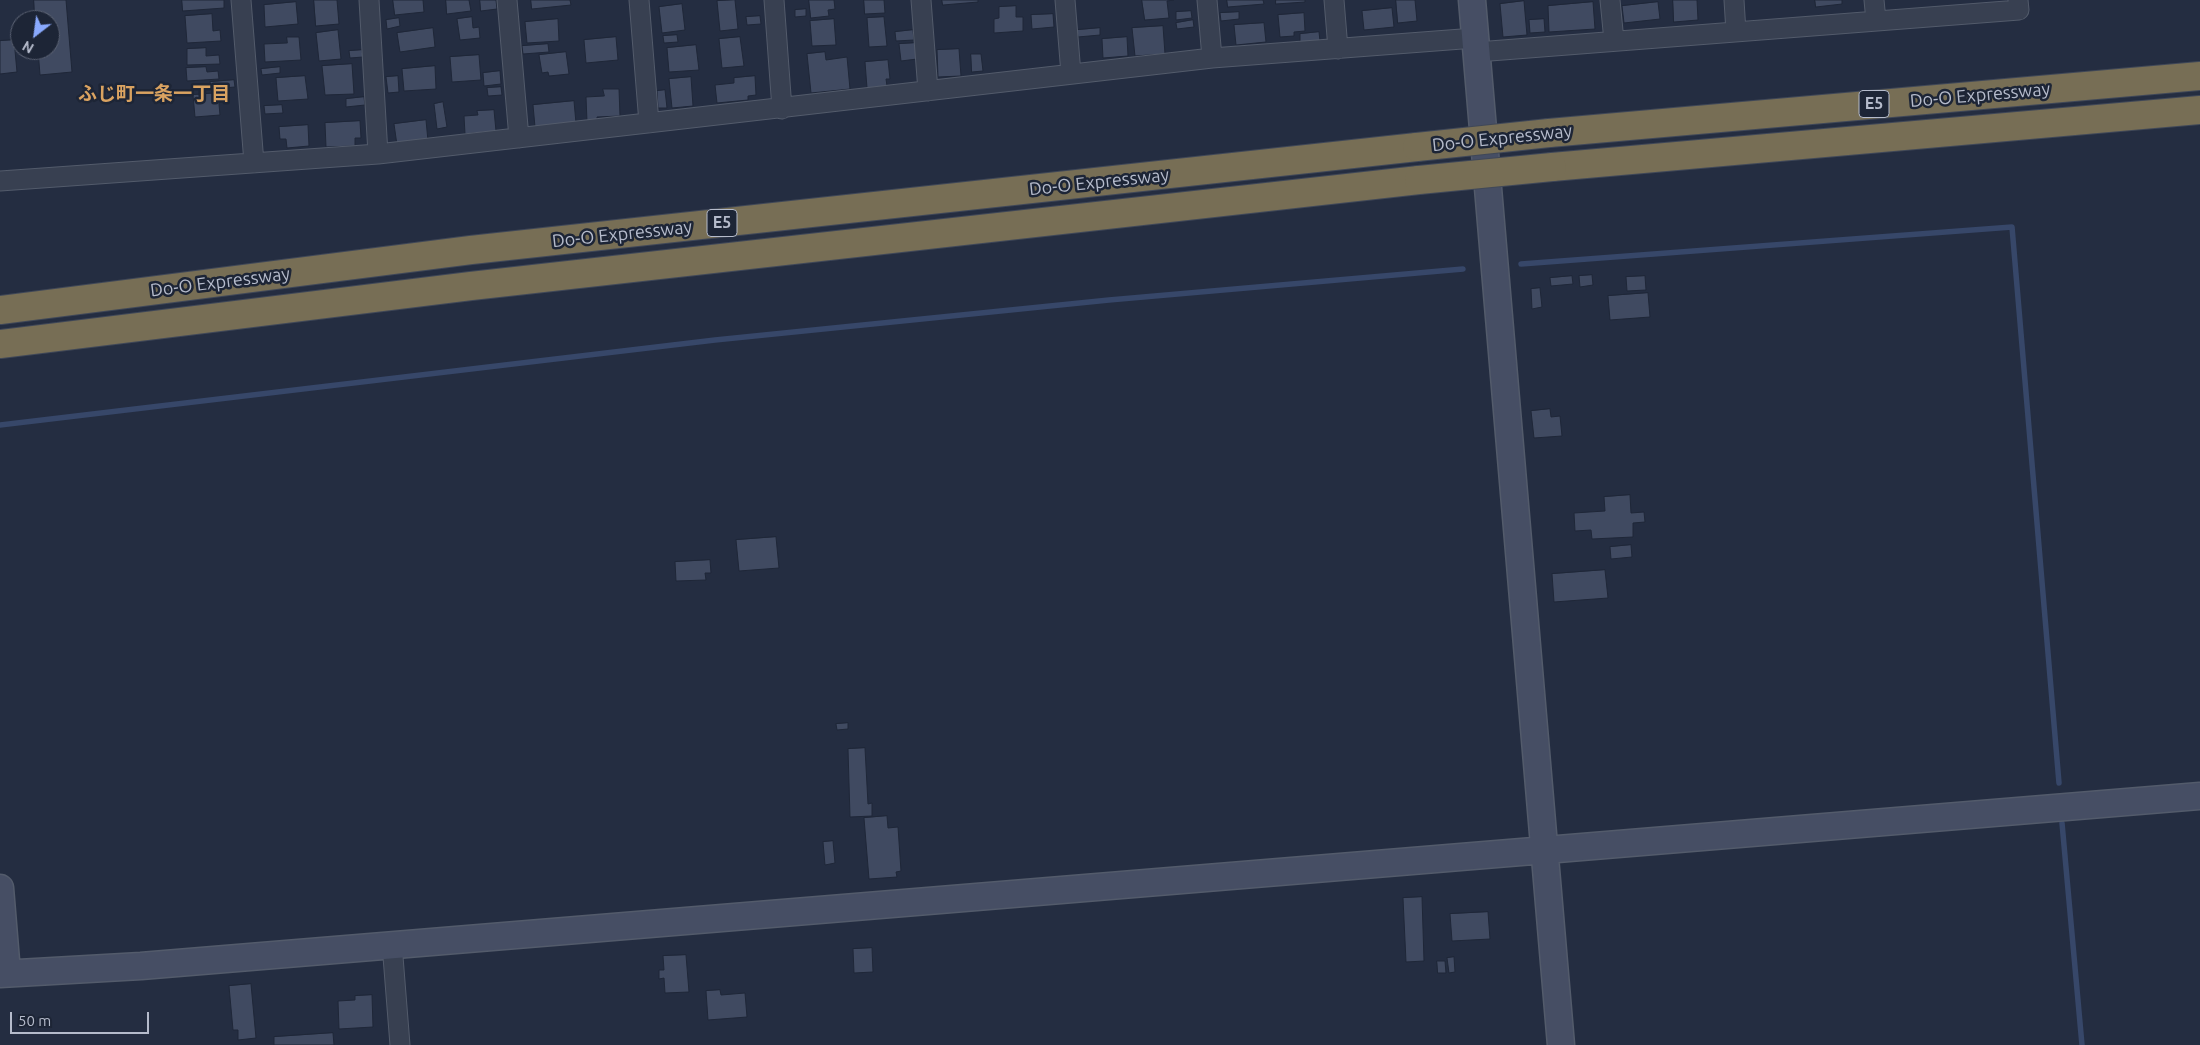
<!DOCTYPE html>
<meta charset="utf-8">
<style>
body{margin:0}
#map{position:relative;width:2200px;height:1045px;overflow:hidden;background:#242d41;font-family:Ubuntu,sans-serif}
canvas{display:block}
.north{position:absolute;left:10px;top:10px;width:50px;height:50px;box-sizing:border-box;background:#1d2536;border:1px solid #5a6172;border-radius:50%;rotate:210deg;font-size:14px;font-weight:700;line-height:20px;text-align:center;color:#b5bbcb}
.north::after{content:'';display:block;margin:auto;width:18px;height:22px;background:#89a9fd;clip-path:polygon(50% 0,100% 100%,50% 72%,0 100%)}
.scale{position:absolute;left:10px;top:1012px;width:139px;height:22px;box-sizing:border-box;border:2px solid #b5bbcb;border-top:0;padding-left:6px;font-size:15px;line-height:18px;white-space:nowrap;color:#b5bbcb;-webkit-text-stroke:4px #1d2536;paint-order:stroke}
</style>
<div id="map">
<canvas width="2200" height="1045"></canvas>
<div class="north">N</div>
<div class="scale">50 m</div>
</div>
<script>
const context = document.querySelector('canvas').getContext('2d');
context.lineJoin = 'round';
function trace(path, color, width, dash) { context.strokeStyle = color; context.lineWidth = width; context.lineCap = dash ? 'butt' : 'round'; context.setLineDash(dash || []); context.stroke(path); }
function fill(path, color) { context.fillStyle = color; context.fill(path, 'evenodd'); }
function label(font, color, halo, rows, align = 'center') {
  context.font = font + ' Ubuntu,"Noto Sans JP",sans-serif'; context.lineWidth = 5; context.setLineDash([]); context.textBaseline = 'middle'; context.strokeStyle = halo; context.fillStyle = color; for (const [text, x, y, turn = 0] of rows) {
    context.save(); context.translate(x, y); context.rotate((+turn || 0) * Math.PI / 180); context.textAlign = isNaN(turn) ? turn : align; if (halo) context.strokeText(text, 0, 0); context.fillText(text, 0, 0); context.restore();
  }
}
trace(new Path2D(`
 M 1521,264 L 2012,227 L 2059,783
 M 0,425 L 715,340 L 1109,300 L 1463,269
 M 2062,823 L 2082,1045`), '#374769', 5.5);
const building = new Path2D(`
 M 34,0 L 66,0 L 72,72 L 40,75 L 38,50 L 50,50 L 50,20 L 35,20 Z
 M 182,0 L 224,0 L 224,8 L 183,11 Z
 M 314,0 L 337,0 L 339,24 L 316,26 Z
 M 393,0 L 423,0 L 424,12 L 395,15 Z
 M 446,0 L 469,0 L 471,11 L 447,14 Z
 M 480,0 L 496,0 L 497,9 L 481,11 Z
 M 531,0 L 570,0 L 571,5 L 532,9 Z
 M 735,0 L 738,29 L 720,31 L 717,1 Z
 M 809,0 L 834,0 L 835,9 L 828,10 L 829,16 L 811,18 Z
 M 864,0 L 884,0 L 885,13 L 865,14 Z
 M 942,0 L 978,0 L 978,2 L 943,5 Z
 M 1142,0 L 1174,0 L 1167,1 L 1169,18 L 1145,20 Z
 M 1227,0 L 1263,0 L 1264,4 L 1228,7 Z
 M 1276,0 L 1305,0 L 1305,2 L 1276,4 Z
 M 1396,0 L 1415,0 L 1417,21 L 1398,23 Z
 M 1673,0 L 1697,0 L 1698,20 L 1674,22 Z
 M 1815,0 L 1842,0 L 1842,4 L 1816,7 Z
 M 1524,1 L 1527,35 L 1503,37 L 1500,4 Z
 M 296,2 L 298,24 L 265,27 L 264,5 Z
 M 1593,2 L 1595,29 L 1549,32 L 1548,6 Z
 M 1658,2 L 1660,19 L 1624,23 L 1622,6 Z
 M 682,4 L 685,30 L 662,33 L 659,7 Z
 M 1016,6 L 1016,17 L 1023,17 L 1023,31 L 994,33 L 994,19 L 999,18 L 999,7 Z
 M 1392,8 L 1394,27 L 1364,30 L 1362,11 Z
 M 806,9 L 806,16 L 795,17 L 795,10 Z
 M 1191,11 L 1192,18 L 1176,20 L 1176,12 Z
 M 1239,12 L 1239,19 L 1221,21 L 1220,13 Z
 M 1304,13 L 1305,31 L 1294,32 L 1294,36 L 1280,37 L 1278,15 Z
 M 212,14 L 213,31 L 220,30 L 221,41 L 187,43 L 185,16 Z
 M 1053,14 L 1054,27 L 1032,29 L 1031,15 Z
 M 760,16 L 761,24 L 747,25 L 746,17 Z
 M 472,17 L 473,28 L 479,27 L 480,38 L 460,40 L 457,19 Z
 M 884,17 L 887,46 L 869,47 L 867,18 Z
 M 399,18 L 400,26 L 387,29 L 386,20 Z
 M 558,19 L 559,41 L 527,43 L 525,22 Z
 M 834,19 L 836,45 L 812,46 L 810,21 Z
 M 1544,19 L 1545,32 L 1530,33 L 1529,20 Z
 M 1193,20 L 1194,27 L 1177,29 L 1176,23 Z
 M 1264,23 L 1266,42 L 1236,45 L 1234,25 Z
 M 1163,26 L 1165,54 L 1135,56 L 1132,28 Z
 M 433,28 L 435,47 L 400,52 L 397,33 Z
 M 1100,28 L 1100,35 L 1078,37 L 1077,30 Z
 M 338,30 L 341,59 L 319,61 L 316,33 Z
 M 913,30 L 914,40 L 896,41 L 895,32 Z
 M 1319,32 L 1320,41 L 1300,43 L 1300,34 Z
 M 677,35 L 678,42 L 664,43 L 663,36 Z
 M 287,37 L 299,37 L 301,60 L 265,62 L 264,44 L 287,43 Z
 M 616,37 L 618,60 L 586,63 L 584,40 Z
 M 740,37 L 744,66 L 722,68 L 719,39 Z
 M 1127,37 L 1128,56 L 1103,58 L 1102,39 Z
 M 14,40 L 17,72 L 0,74 L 0,41 Z
 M 915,43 L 917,59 L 901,61 L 899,44 Z
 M 548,44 L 549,52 L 523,54 L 522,46 Z
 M 696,45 L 699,70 L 669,72 L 667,48 Z
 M 206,48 L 206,56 L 219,55 L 220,64 L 187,65 L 187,49 Z
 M 959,49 L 961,76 L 938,77 L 937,50 Z
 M 362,50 L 363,57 L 350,58 L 349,51 Z
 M 566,52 L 569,74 L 549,76 L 548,72 L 542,73 L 539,55 Z
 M 825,52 L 826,60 L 847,57 L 850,89 L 811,93 L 807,54 Z
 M 971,54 L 981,54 L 983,71 L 972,72 Z
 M 479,55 L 481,80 L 452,82 L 450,57 Z
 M 888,60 L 890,79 L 886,79 L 887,86 L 867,88 L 865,62 Z
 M 352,64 L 354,94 L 325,95 L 322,66 Z
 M 435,66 L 436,89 L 404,91 L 402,69 Z
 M 206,67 L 207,72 L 218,71 L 219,79 L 187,81 L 186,68 Z
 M 280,67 L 280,73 L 262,75 L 261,69 Z
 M 500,71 L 501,84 L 484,86 L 483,73 Z
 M 305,76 L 308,99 L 278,101 L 276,78 Z
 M 398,76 L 399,92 L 388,93 L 386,77 Z
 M 755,76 L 756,95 L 748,96 L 748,100 L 717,103 L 715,85 L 734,83 L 734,78 Z
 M 691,77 L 693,106 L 672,108 L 669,79 Z
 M 234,80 L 235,87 L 211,89 L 210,82 Z
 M 501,87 L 502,95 L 488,96 L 487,88 Z
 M 603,89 L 619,89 L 620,116 L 597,117 L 597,122 L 587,122 L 586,97 L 604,96 Z
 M 665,90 L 667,108 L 658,108 L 657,91 Z
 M 218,93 L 220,115 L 195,117 L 193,95 Z
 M 364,97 L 365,105 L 346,107 L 346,99 Z
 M 574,101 L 576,123 L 535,127 L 533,105 Z
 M 443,102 L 447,127 L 437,129 L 434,104 Z
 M 282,105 L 283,113 L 265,114 L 264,106 Z
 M 494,110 L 496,131 L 465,134 L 464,116 L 478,115 L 477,111 Z
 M 426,120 L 428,141 L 397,145 L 394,124 Z
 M 360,121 L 361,138 L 355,138 L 355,146 L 326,147 L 325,123 Z
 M 308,125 L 309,146 L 287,148 L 286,139 L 280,139 L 279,127 Z
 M 1592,275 L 1593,285 L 1580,287 L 1579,276 Z
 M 1572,276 L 1573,284 L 1551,286 L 1550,278 Z
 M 1645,276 L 1646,290 L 1627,291 L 1626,277 Z
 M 1540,288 L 1542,307 L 1532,309 L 1531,289 Z
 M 1648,293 L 1650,317 L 1610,320 L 1608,296 Z
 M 1550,409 L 1551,417 L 1560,416 L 1562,436 L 1534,438 L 1531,411 Z
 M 1630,495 L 1631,513 L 1644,512 L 1645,522 L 1633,523 L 1633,537 L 1592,539 L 1591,530 L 1575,531 L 1574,513 L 1605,511 L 1604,497 Z
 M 776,537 L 779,568 L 739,571 L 736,540 Z
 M 1631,545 L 1632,557 L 1611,559 L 1610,547 Z
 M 710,560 L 711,573 L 705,573 L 706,580 L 676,581 L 675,562 Z
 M 1605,570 L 1608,598 L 1554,602 L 1552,574 Z
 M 848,723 L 848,729 L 837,730 L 836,724 Z
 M 865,748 L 868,804 L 872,803 L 872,816 L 850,817 L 848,749 Z
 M 887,816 L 888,828 L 898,827 L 901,871 L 896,872 L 897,877 L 869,879 L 864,818 Z
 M 833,841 L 835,863 L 825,865 L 823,842 Z
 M 1422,897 L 1424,961 L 1406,962 L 1403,898 Z
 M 1488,912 L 1490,939 L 1452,941 L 1450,914 Z
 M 872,948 L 873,972 L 854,973 L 853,949 Z
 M 686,955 L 689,992 L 665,993 L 664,978 L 659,979 L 659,970 L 664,970 L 663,956 Z
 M 1454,957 L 1455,972 L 1449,973 L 1447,958 Z
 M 1437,961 L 1445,961 L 1446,973 L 1438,973 Z
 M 251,984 L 256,1038 L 238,1040 L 238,1030 L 233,1030 L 229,986 Z
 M 720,990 L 721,995 L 745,993 L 747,1017 L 708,1020 L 706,991 Z
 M 372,995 L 373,1027 L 339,1029 L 338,1001 L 355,1000 L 355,996 Z
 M 333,1033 L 334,1045 L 274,1045 L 274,1037 Z`);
fill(building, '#404a61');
trace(building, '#1f2738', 1);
const street = new Path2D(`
 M 241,0 L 254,163
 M 369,0 L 378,154
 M 507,0 L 519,138
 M 639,0 L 649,123
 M 774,0 L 782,109
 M 921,0 L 928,91
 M 1065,0 L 1071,74
 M 1207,0 L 1212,58
 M 1334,0 L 1338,49
 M 1610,0 L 1614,41
 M 1734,0 L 1736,32
 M 1874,0 L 1876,21
 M 1477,52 L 2019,10 L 2018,0
 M 0,181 L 378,154 L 1212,58 L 1475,38
 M 392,944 L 400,1045`);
const secondary = new Path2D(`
 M 1472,0 L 1561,1045
 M 0,888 L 7,973
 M 0,974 L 141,966 L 2200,796`);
const highway = new Path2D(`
 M 1549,133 L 2200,76
 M 1552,167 L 2200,110
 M 0,310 L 471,250 L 1417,147
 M 0,344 L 471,286 L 1419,180`);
trace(street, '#535b6b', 21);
trace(secondary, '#535b6b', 29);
trace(highway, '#404858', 30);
trace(street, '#384051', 19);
trace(secondary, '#464e64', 26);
trace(highway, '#776e55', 28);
const highwayBridge = new Path2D(`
 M 1417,147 L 1549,133
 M 1419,180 L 1552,167`);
trace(highwayBridge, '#404858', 30, []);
trace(highwayBridge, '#776e55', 28);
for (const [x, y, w] of [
 [1874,104,30],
 [722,223,30]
]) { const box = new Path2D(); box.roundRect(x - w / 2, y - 13.5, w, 27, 4); context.fillStyle = '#1d2536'; context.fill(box); trace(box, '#b5bbcb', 1); }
label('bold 16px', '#b5bbcb', null, [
 ["E5",1874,104],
 ["E5",722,223]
]);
label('18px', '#b5bbcb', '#1d2536', [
 ["Do-O Expressway",1980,95,-5],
 ["Do-O Expressway",1502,138,-6],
 ["Do-O Expressway",1099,182,-6],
 ["Do-O Expressway",622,234,-6],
 ["Do-O Expressway",220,282,-7]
]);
label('bold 19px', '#daa361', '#1d2536', [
 ["ふじ町一条一丁目",154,94]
]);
</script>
